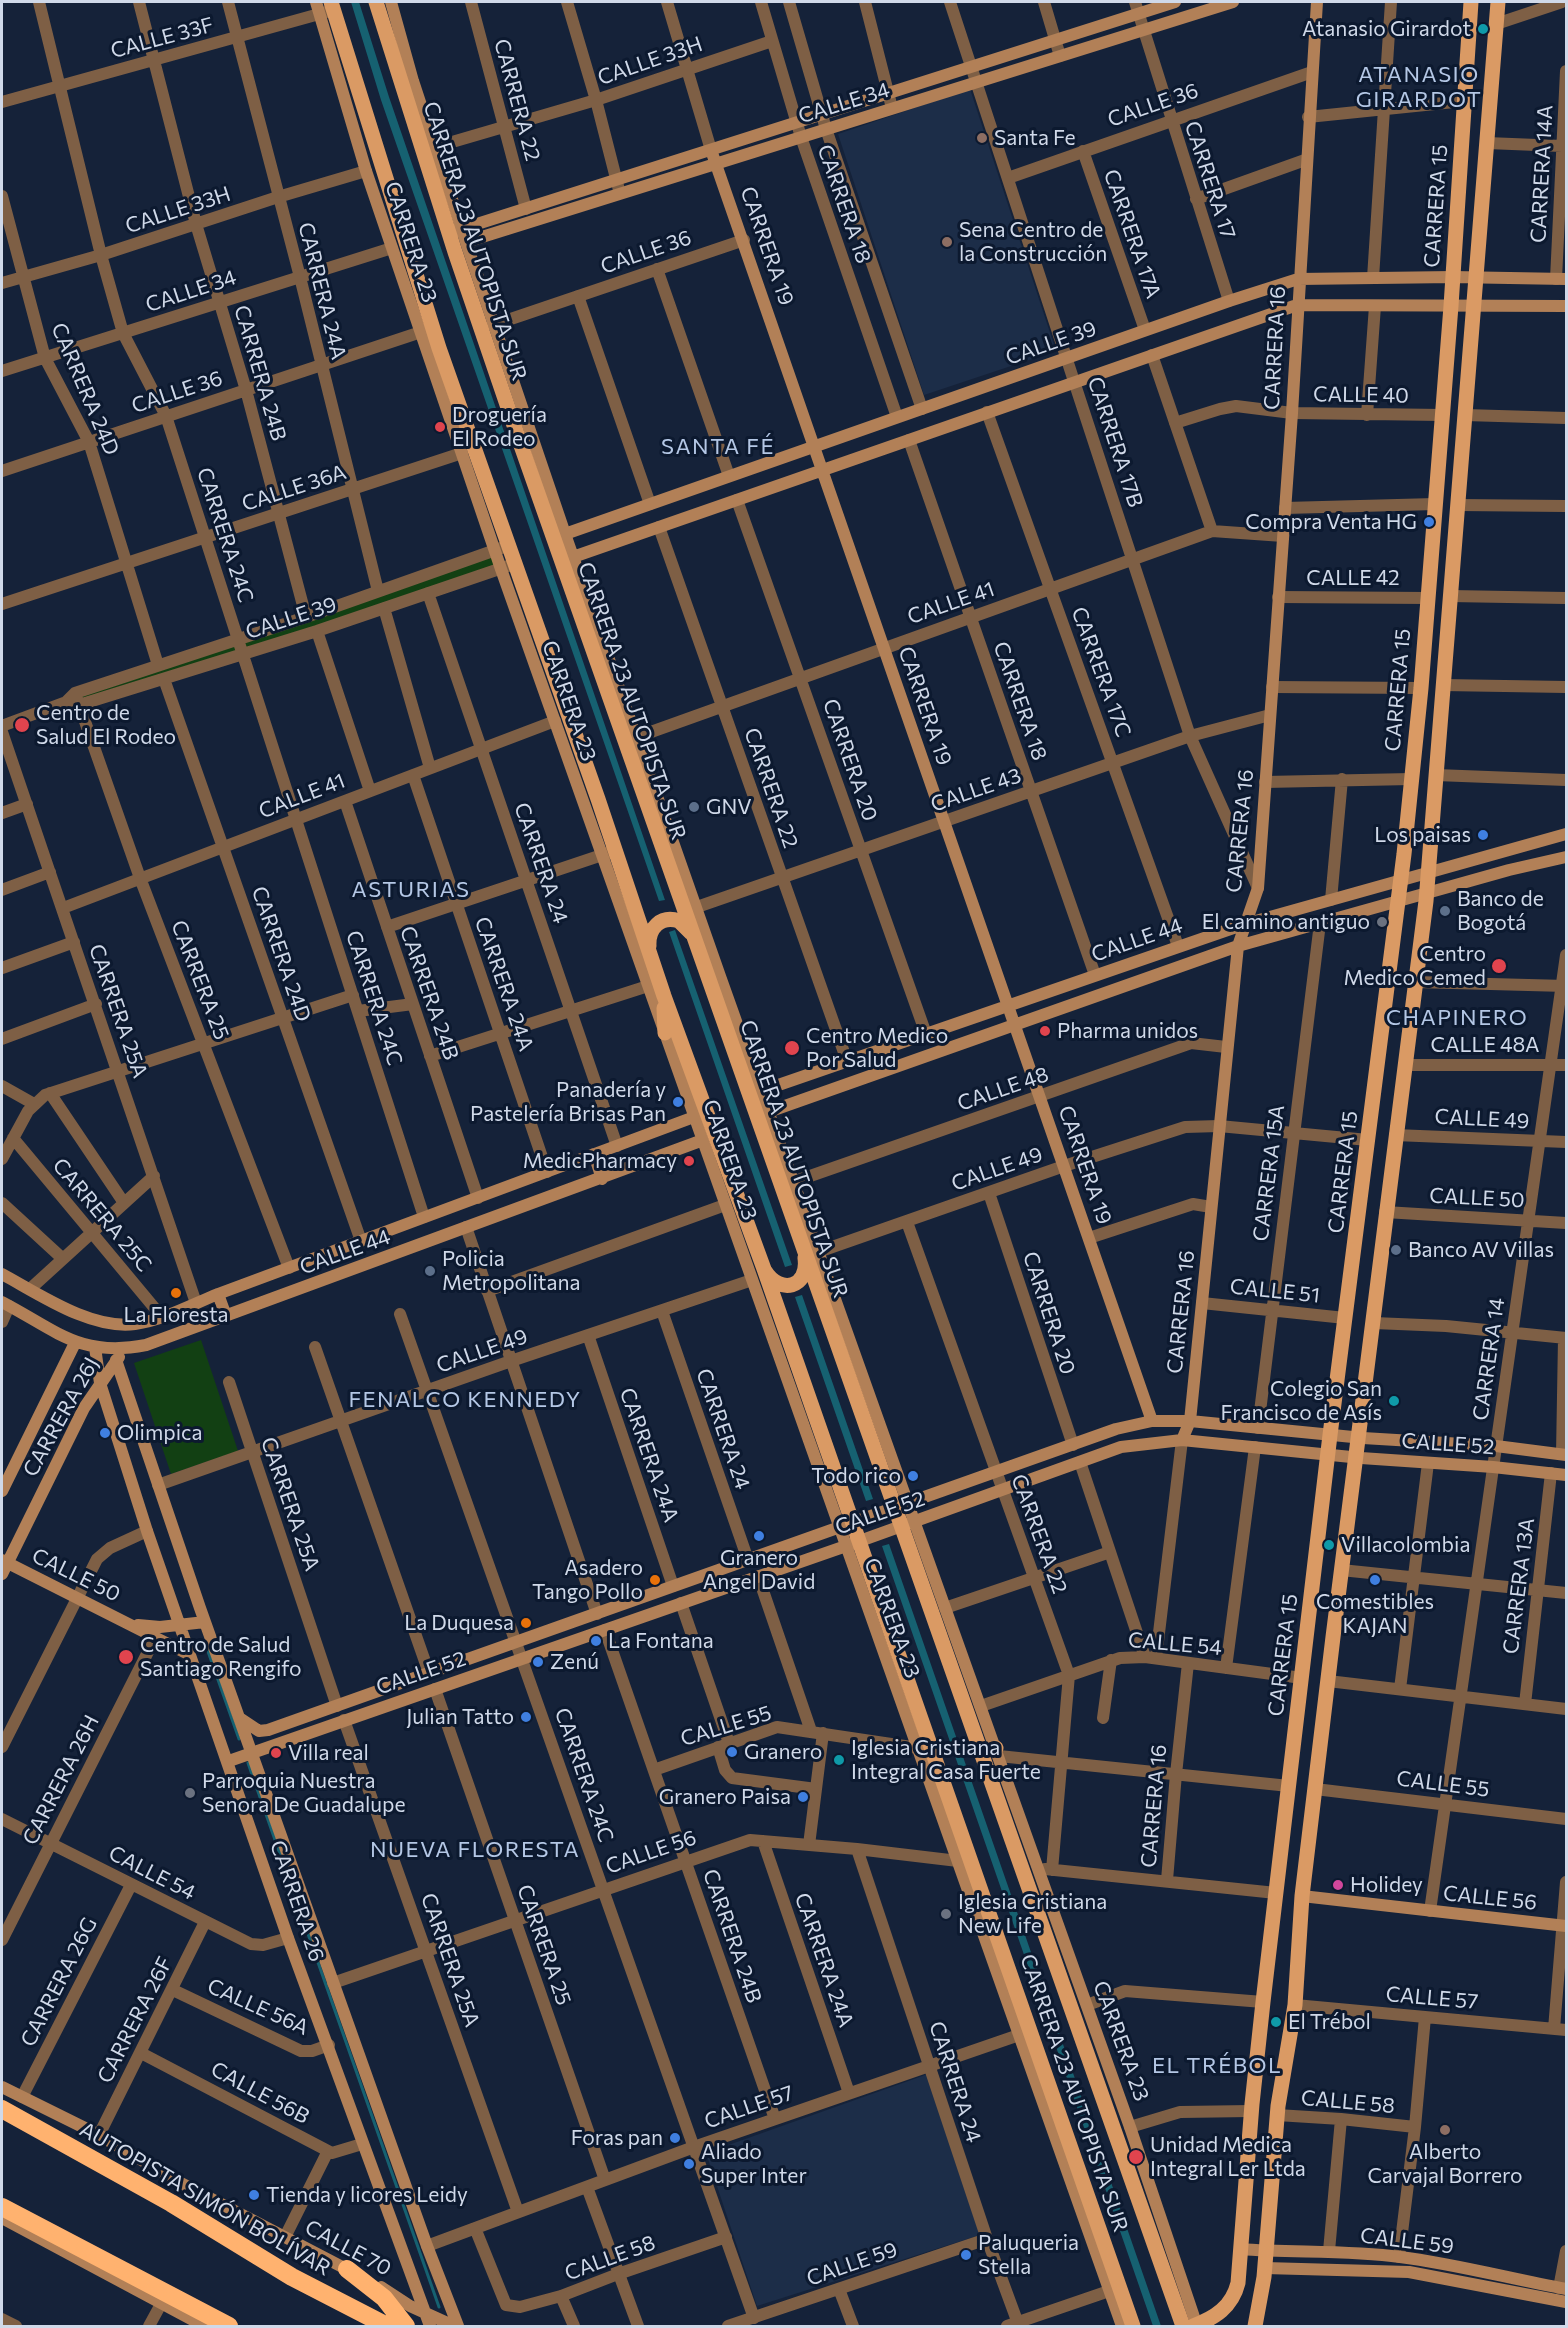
<!DOCTYPE html>
<meta charset="utf-8">
<style>
body{margin:0}
#map{position:relative;width:1568px;height:2328px;overflow:hidden;background:#152239;font-family:Commissioner,sans-serif}
canvas{display:block}
.frame{position:absolute;inset:0;border:3px solid #d0d9e9;pointer-events:none}
</style>
<div id="map">
<canvas width="1568" height="2328"></canvas>
<div class="frame"></div>
</div>
<script>
const context = document.querySelector('canvas').getContext('2d');
context.lineJoin = 'round';
function fill(path, color) { context.fillStyle = color; context.fill(path, 'evenodd'); }
function trace(path, color, width, dash) { context.strokeStyle = color; context.lineWidth = width; context.lineCap = dash ? 'butt' : 'round'; context.setLineDash(dash || []); context.stroke(path); }
function label(font, color, halo, rows, align = 'center') {
  context.font = font + ' Commissioner,sans-serif'; context.lineWidth = 6; context.setLineDash([]); context.textBaseline = 'middle'; context.strokeStyle = halo; context.fillStyle = color; for (const [text, x, y, turn = 0] of rows) {
    context.save(); context.translate(x, y); context.rotate((+turn || 0) * Math.PI / 180); context.textAlign = isNaN(turn) ? turn : align; if (halo) context.strokeText(text, 0, 0); context.fillText(text, 0, 0); context.restore();
  }
}
fill(new Path2D(`
 M 970,89 L 1056,351 L 924,395 L 838,134 Z
 M 928,2074 L 980,2235 L 757,2306 L 706,2153 Z`), '#1c2d48');
fill(new Path2D(`
 M 495,550 L 501,569 L 79,705 L 75,693 Z
 M 201,1340 L 238,1451 L 171,1474 L 134,1363 Z`), '#124013');
fill(new Path2D(`
 M 351,2 L 359,2 L 389,97 L 665,900 L 659,901 L 381,100 Z
 M 675,930 L 792,1265 L 785,1267 L 669,932 Z
 M 802,1295 L 873,1499 L 866,1501 L 795,1297 Z
 M 889,1544 L 1161,2326 L 1153,2326 L 882,1546 Z`), '#166171');
trace(new Path2D(`
 M 205,1643 L 239,1739
 M 248,1763 L 439,2307`), '#166171', 3);
trace(new Path2D(`
 M 39,2 L 101,255 L 123,333 L 166,416 L 424,1217
 M 139,2 L 196,224 L 246,390 L 306,617
 M 228,2 L 300,277 L 378,591
 M 471,2 L 526,209
 M 567,2 L 596,100 L 619,190
 M 667,2 L 711,150
 M 761,2 L 801,137 L 897,417
 M 789,2 L 826,129 L 922,409
 M 865,2 L 892,108
 M 950,2 L 1190,736 L 1258,888
 M 1044,2 L 1060,56
 M 1135,2 L 1229,301
 M 1496,24 L 1562,2
 M 2,102 L 330,11
 M 1308,117 L 1464,101
 M 1487,143 L 1562,146
 M 435,147 L 596,100 L 772,41
 M 1083,151 L 1145,330
 M 1008,178 L 1312,72
 M 2,196 L 45,358 L 89,442 L 158,665
 M 1196,199 L 1305,160
 M 657,269 L 729,476
 M 1373,278 L 1391,2
 M 1556,279 L 1566,71
 M 2,283 L 101,255 L 278,197 L 366,171
 M 578,296 L 650,504
 M 493,325 L 744,240
 M 1152,355 L 1212,531
 M 2,371 L 392,248
 M 987,412 L 1178,946
 M 1367,415 L 1375,306
 M 1465,415 L 1566,418
 M 1175,423 L 1220,409 L 1236,406 L 1292,413 L 1442,415
 M 909,440 L 1095,975
 M 2,471 L 430,329
 M 737,500 L 926,1034
 M 1458,505 L 1566,506
 M 1285,508 L 1435,504
 M 659,527 L 847,1061
 M 428,593 L 617,1146
 M 1450,596 L 1566,598
 M 1278,597 L 1428,598
 M 2,604 L 462,453
 M 384,608 L 430,768
 M 317,631 L 370,791
 M 164,679 L 361,1241
 M 1443,685 L 1566,687
 M 1272,687 L 1421,688
 M 75,693 L 140,878 L 289,1268
 M 71,703 L 79,705 L 317,631 L 511,565
 M 2,726 L 66,702 L 75,693 L 306,617 L 504,547
 M 2,732 L 196,1303
 M 637,737 L 1212,531 L 1283,536
 M 413,775 L 547,1172
 M 1436,775 L 1566,780
 M 1265,782 L 1411,779
 M 345,801 L 478,1198
 M 2,813 L 27,804
 M 2,890 L 50,872
 M 1331,900 L 1342,779
 M 697,907 L 1190,736 L 1270,715
 M 63,908 L 555,721
 M 387,927 L 611,852
 M 2,968 L 74,942
 M 1415,982 L 1566,986
 M 358,1011 L 413,1004
 M 2,1039 L 96,1004
 M 430,1056 L 648,986
 M 1404,1065 L 1566,1065
 M 2,1086 L 34,1104
 M 50,1093 L 124,1203
 M 1395,1135 L 1566,1142
 M 13,1138 L 162,1317
 M 2,1159 L 28,1111 L 45,1095 L 353,995
 M 793,1182 L 1191,1043 L 1226,1047
 M 989,1193 L 1073,1445
 M 2,1203 L 63,1259
 M 1385,1212 L 1566,1223
 M 907,1222 L 1069,1675 L 1052,1870
 M 466,1227 L 597,1614
 M 1089,1238 L 1193,1204 L 1211,1207
 M 818,1252 L 1064,1166 L 1185,1127 L 1219,1126 L 1368,1140
 M 30,1289 L 154,1176
 M 487,1291 L 725,1205
 M 1202,1303 L 1345,1318
 M 662,1311 L 748,1560
 M 400,1314 L 754,2318
 M 2,1322 L 9,1306
 M 1374,1323 L 1446,1326 L 1566,1338
 M 588,1335 L 673,1586
 M 315,1347 L 429,1673
 M 229,1382 L 337,1706
 M 1258,1428 L 1320,923
 M 1562,1454 L 1564,1338
 M 1080,1462 L 1145,1657
 M 158,1485 L 511,1361 L 752,1280
 M 1341,1570 L 1566,1593
 M 758,1576 L 811,1731
 M 681,1603 L 729,1743
 M 945,1608 L 1110,1552
 M 605,1630 L 775,2119
 M 1156,1658 L 1182,1440
 M 1226,1668 L 1255,1447
 M 1328,1681 L 1566,1709
 M 435,1689 L 605,2180
 M 1400,1689 L 1428,1463
 M 1525,1704 L 1551,1473
 M 981,1706 L 1120,1658 L 1145,1657 L 1302,1678
 M 1103,1718 L 1111,1660
 M 344,1720 L 518,2212
 M 2,1747 L 97,1559 L 110,1548 L 147,1531
 M 718,1747 L 725,1770 L 732,1778 L 816,1789
 M 999,1756 L 1289,1786
 M 654,1770 L 777,1727 L 918,1748
 M 1315,1789 L 1566,1819
 M 2,1819 L 251,1944 L 263,1945 L 288,1938
 M 763,1841 L 849,2093
 M 809,1845 L 823,1733
 M 857,1849 L 987,2239 L 1019,2326
 M 1045,1869 L 1276,1893
 M 1167,1880 L 1176,1774 L 1188,1663
 M 1430,1911 L 1566,955
 M 2,1940 L 155,1638
 M 333,1983 L 750,1840 L 857,1849 L 958,1861
 M 173,1990 L 301,2051 L 312,2051 L 329,2045
 M 1087,2005 L 1125,1991 L 1263,2002
 M 1295,2005 L 1566,2030
 M 1554,2029 L 1566,1882
 M 141,2053 L 332,2153 L 362,2144
 M 22,2097 L 131,1885
 M 1277,2115 L 1341,2119 L 1415,2127
 M 1130,2127 L 1180,2112 L 1251,2111
 M 99,2135 L 205,1922
 M 587,2187 L 638,2326
 M 475,2228 L 506,2305 L 520,2307 L 561,2296 L 618,2274 L 726,2237
 M 285,2237 L 328,2151
 M 427,2246 L 694,2147 L 1019,2035
 M 1329,2251 L 1341,2119
 M 1399,2257 L 1415,2127 L 1425,2017
 M 1559,2288 L 1566,2251
 M 839,2289 L 853,2326
 M 561,2296 L 574,2326
 M 2,2319 L 16,2326
 M 149,2326 L 161,2304
 M 728,2326 L 987,2239
 M 1007,2326 L 1109,2291`), '#7e5f45', 12);
trace(new Path2D(`
 M 316,2 L 366,171 L 501,569 L 1122,2326
 M 391,2 L 413,81 L 468,248 L 565,534 L 721,979 L 1130,2127 L 1197,2326
 M 711,150 L 1152,1421
 M 455,231 L 1175,2
 M 466,242 L 1233,2
 M 565,534 L 1229,301 L 1298,279 L 1453,277 L 1566,279
 M 573,557 L 1297,305 L 1566,306
 M 761,1091 L 1245,924 L 1566,834
 M 768,1112 L 1238,946 L 1509,870 L 1566,857
 M 594,1154 L 602,1179
 M 2,1274 C 39,1294 91,1330 135,1324 C 164,1320 191,1305 218,1294 L 694,1117
 M 218,1294 L 226,1316
 M 2,1302 C 56,1330 80,1358 146,1345 L 703,1140
 M 95,1347 L 100,1383 L 147,1531 L 288,1938 L 430,2326
 M 116,1360 L 200,1608 L 427,2246 L 458,2326
 M 1182,1440 L 1190,1421 L 1238,946 L 1258,888 L 1292,413 L 1317,2
 M 2,1491 L 75,1343
 M 2,1560 L 190,1655
 M 2,1574 L 84,1408 L 119,1357
 M 138,1625 L 160,1627 L 205,1622
 M 241,1719 L 259,1731 L 268,1730 L 1116,1429 L 1152,1421 L 1190,1421 L 1363,1438 L 1496,1446 L 1566,1455
 M 229,1761 L 846,1546 L 1121,1447 L 1182,1440 L 1361,1458 L 1493,1467 L 1566,1475
 M 1302,1896 L 1566,1926
 M 2,2087 L 99,2135 L 181,2183 L 352,2272
 M 2,2218 L 204,2326
 M 1240,2249 C 1293,2253 1347,2250 1400,2257 C 1456,2264 1511,2279 1566,2289
 M 1265,2268 L 1409,2272 L 1566,2302
 M 381,2287 L 410,2306 L 454,2326`), '#b28057', 12);
trace(new Path2D(`
 M 331,2 L 439,348 L 598,799 L 664,996 L 764,1269 L 1133,2326
 M 376,2 L 455,252 L 517,434 L 1183,2326
 M 649,946 C 648,928 661,915 679,921 L 691,933
 M 664,1008 L 665,1033
 M 765,1271 C 780,1295 809,1288 805,1258
 M 980,1752 L 996,1748
 M 1193,2326 C 1215,2318 1232,2307 1238,2283 L 1252,2104 L 1263,2002 L 1330,1435 L 1404,854 L 1421,688 L 1451,306 L 1471,2
 M 1255,2326 L 1264,2277 L 1278,2106 L 1295,2005 L 1302,1896 L 1333,1637 L 1426,901 L 1498,2`), '#da9a64', 15);
trace(new Path2D(`
 M 2,2109 L 171,2203 L 292,2277 L 387,2326
 M 2,2207 L 229,2326
 M 347,2269 L 384,2298 L 406,2326`), '#ffb26f', 18);
for (const [x, y, r, color] of [
 [1483,29,6,"#0f9aa8"],
 [982,138,6,"#8d6e63"],
 [947,242,6,"#8d6e63"],
 [440,427,6,"#e0444e"],
 [1429,522,6,"#3f7fe0"],
 [22,725,8,"#e0444e"],
 [694,807,6,"#5c6f8a"],
 [1483,835,6,"#3f7fe0"],
 [1445,911,6,"#5c6f8a"],
 [1382,922,6,"#6b7280"],
 [1499,966,8,"#e0444e"],
 [1045,1031,6,"#e0444e"],
 [792,1048,8,"#e0444e"],
 [678,1102,6,"#3f7fe0"],
 [689,1161,6,"#e0444e"],
 [1396,1250,6,"#5c6f8a"],
 [430,1271,6,"#5c6f8a"],
 [176,1293,6,"#e8710a"],
 [1394,1401,6,"#0f9aa8"],
 [105,1433,6,"#3f7fe0"],
 [913,1476,6,"#3f7fe0"],
 [759,1536,6,"#3f7fe0"],
 [1329,1545,6,"#0f9aa8"],
 [655,1580,6,"#e8710a"],
 [1375,1580,6,"#3f7fe0"],
 [526,1623,6,"#e8710a"],
 [596,1641,6,"#3f7fe0"],
 [126,1657,8,"#e0444e"],
 [538,1662,6,"#3f7fe0"],
 [526,1717,6,"#3f7fe0"],
 [732,1752,6,"#3f7fe0"],
 [276,1753,6,"#e0444e"],
 [839,1760,6,"#0f9aa8"],
 [190,1793,6,"#6b7280"],
 [803,1797,6,"#3f7fe0"],
 [1338,1885,6,"#d1479c"],
 [946,1914,6,"#6b7280"],
 [1276,2022,6,"#0f9aa8"],
 [1445,2130,6,"#8d6e63"],
 [675,2138,6,"#3f7fe0"],
 [1136,2157,8,"#e0444e"],
 [689,2164,6,"#3f7fe0"],
 [254,2195,6,"#3f7fe0"],
 [966,2255,6,"#3f7fe0"]
]) { const dot = new Path2D(); dot.arc(x, y, r, 0, 2 * Math.PI); context.fillStyle = color; context.fill(dot); trace(dot, '#0c192f', 2); }
label('21px', '#d0d9e9', '#0c192f', [
 ["Atanasio Girardot",1471,29,"right"],
 ["Santa Fe",994,138],
 ["Sena Centro de",959,230],
 ["la Construcción",959,254],
 ["Droguería",452,415],
 ["El Rodeo",452,439],
 ["Compra Venta HG",1417,522,"right"],
 ["Centro de",36,713],
 ["Salud El Rodeo",36,737],
 ["GNV",706,807],
 ["Los paisas",1471,835,"right"],
 ["Banco de",1457,899],
 ["Bogotá",1457,923],
 ["El camino antiguo",1370,922,"right"],
 ["Centro",1486,954,"right"],
 ["Medico Cemed",1486,978,"right"],
 ["Pharma unidos",1057,1031],
 ["Centro Medico",806,1036],
 ["Por Salud",806,1060],
 ["Panadería y",666,1090,"right"],
 ["Pastelería Brisas Pan",666,1114,"right"],
 ["MedicPharmacy",677,1161,"right"],
 ["Banco AV Villas",1408,1250],
 ["Policia",442,1259],
 ["Metropolitana",442,1283],
 ["La Floresta",176,1315,"center"],
 ["Colegio San",1382,1389,"right"],
 ["Francisco de Asís",1382,1413,"right"],
 ["Olimpica",117,1433],
 ["Todo rico",901,1476,"right"],
 ["Villacolombia",1341,1545],
 ["Granero",759,1558,"center"],
 ["Angel David",759,1582,"center"],
 ["Asadero",643,1568,"right"],
 ["Tango Pollo",643,1592,"right"],
 ["Comestibles",1375,1602,"center"],
 ["KAJAN",1375,1626,"center"],
 ["La Duquesa",514,1623,"right"],
 ["La Fontana",608,1641],
 ["Centro de Salud",140,1645],
 ["Santiago Rengifo",140,1669],
 ["Zenú",550,1662],
 ["Julian Tatto",514,1717,"right"],
 ["Iglesia Cristiana",851,1748],
 ["Integral Casa Fuerte",851,1772],
 ["Granero",744,1752],
 ["Villa real",288,1753],
 ["Parroquia Nuestra",202,1781],
 ["Senora De Guadalupe",202,1805],
 ["Granero Paisa",791,1797,"right"],
 ["Holidey",1350,1885],
 ["Iglesia Cristiana",958,1902],
 ["New Life",958,1926],
 ["El Trébol",1288,2022],
 ["Foras pan",663,2138,"right"],
 ["Unidad Medica",1150,2145],
 ["Integral Ler Ltda",1150,2169],
 ["Aliado",701,2152],
 ["Super Inter",701,2176],
 ["Alberto",1445,2152,"center"],
 ["Carvajal Borrero",1445,2176,"center"],
 ["Tienda y licores Leidy",266,2195],
 ["Paluqueria",978,2243],
 ["Stella",978,2267]
], 'left');
label('21px', '#d0d9e9', '#0c192f', [
 ["CALLE 33F",162,38,-15],
 ["CALLE 33H",650,61,-19],
 ["CARRERA 22",517,100,75],
 ["CALLE 34",844,103,-17],
 ["CALLE 36",1153,105,-19],
 ["CARRERA 14A",1542,174,-87],
 ["CARRERA 17",1210,180,72],
 ["CARRERA 18",844,204,71],
 ["CARRERA 15",1436,206,-86],
 ["CALLE 33H",178,210,-18],
 ["CARRERA 17A",1132,234,71],
 ["CARRERA 23 AUTOPISTA SUR",475,241,72],
 ["CARRERA 23",411,242,72],
 ["CARRERA 19",767,246,71],
 ["CALLE 36",646,252,-19],
 ["CALLE 34",191,291,-18],
 ["CARRERA 24A",322,291,76],
 ["CALLE 39",1051,343,-19],
 ["CARRERA 16",1275,348,-87],
 ["CARRERA 24B",260,373,74],
 ["CARRERA 24D",85,389,67],
 ["CALLE 36",177,392,-18],
 ["CALLE 40",1361,395,1],
 ["CARRERA 17B",1115,442,72],
 ["CALLE 36A",294,488,-18],
 ["CARRERA 24C",225,535,72],
 ["CALLE 42",1353,578],
 ["CALLE 41",951,603,-19],
 ["CALLE 39",291,618,-18],
 ["CARRERA 17C",1101,672,70],
 ["CARRERA 15",1398,690,-85],
 ["CARRERA 23",569,701,71],
 ["CARRERA 23 AUTOPISTA SUR",632,701,71],
 ["CARRERA 18",1020,701,71],
 ["CARRERA 19",925,706,71],
 ["CARRERA 20",850,760,71],
 ["CARRERA 22",771,788,71],
 ["CALLE 43",976,790,-19],
 ["CALLE 41",302,796,-21],
 ["CARRERA 16",1240,831,-84],
 ["CARRERA 24",541,863,71],
 ["CALLE 44",1137,940,-19],
 ["CARRERA 24D",281,954,71],
 ["CARRERA 25",200,980,69],
 ["CARRERA 24A",504,984,71],
 ["CARRERA 24B",429,993,71],
 ["CARRERA 24C",374,998,72],
 ["CARRERA 25A",118,1011,71],
 ["CALLE 48A",1485,1045],
 ["CALLE 48",1003,1089,-19],
 ["CALLE 49",1482,1119,3],
 ["CARRERA 23 AUTOPISTA SUR",794,1159,71],
 ["CARRERA 23",730,1160,71],
 ["CARRERA 19",1085,1165,71],
 ["CALLE 49",997,1169,-19],
 ["CARRERA 15",1343,1172,-83],
 ["CARRERA 15A",1269,1173,-83],
 ["CALLE 50",1477,1198,3],
 ["CARRERA 25C",102,1215,50],
 ["CALLE 44",345,1252,-20],
 ["CALLE 51",1275,1291,6],
 ["CARRERA 16",1181,1312,-84],
 ["CARRERA 20",1049,1313,72],
 ["CALLE 49",482,1351,-19],
 ["CARRERA 14",1489,1359,-82],
 ["CARRERA 26J",61,1417,-61],
 ["CARRERA 24",723,1429,71],
 ["CALLE 52",1448,1444,4],
 ["CARRERA 24A",649,1455,71],
 ["CARRERA 25A",290,1504,71],
 ["CALLE 52",880,1513,-19],
 ["CARRERA 22",1039,1534,70],
 ["CALLE 50",76,1575,26],
 ["CARRERA 13A",1519,1586,-83],
 ["CARRERA 23",892,1618,70],
 ["CALLE 54",1175,1644,5],
 ["CARRERA 15",1283,1655,-83],
 ["CALLE 52",421,1673,-19],
 ["CALLE 55",726,1726,-17],
 ["CARRERA 24C",584,1775,71],
 ["CARRERA 26H",61,1780,-63],
 ["CALLE 55",1443,1784,7],
 ["CARRERA 16",1154,1806,-85],
 ["CALLE 56",651,1852,-19],
 ["CALLE 54",152,1873,27],
 ["CALLE 56",1490,1898,6],
 ["CARRERA 26",297,1901,71],
 ["CARRERA 24B",732,1936,71],
 ["CARRERA 25",544,1945,71],
 ["CARRERA 25A",450,1960,71],
 ["CARRERA 24A",824,1960,71],
 ["CARRERA 26G",59,1982,-63],
 ["CALLE 57",1432,1998,5],
 ["CALLE 56A",258,2007,24],
 ["CARRERA 26F",135,2020,-63],
 ["CARRERA 23",1121,2041,70],
 ["CARRERA 24",955,2082,72],
 ["CALLE 56B",260,2093,28],
 ["CARRERA 23 AUTOPISTA SUR",1074,2093,71],
 ["CALLE 58",1348,2102,5],
 ["CALLE 57",749,2107,-19],
 ["AUTOPISTA SIMÓN BOLÍVAR",205,2199,30],
 ["CALLE 59",1407,2241,7],
 ["CALLE 70",348,2248,28],
 ["CALLE 58",610,2258,-20],
 ["CALLE 59",852,2264,-19]
]);
context.letterSpacing = '1.5px';
label('22px', '#b4c7e5', '#0c192f', [
 ["ATANASIO",1419,75],
 ["GIRARDOT",1419,100],
 ["SANTA FÉ",718,447],
 ["ASTURIAS",411,890],
 ["CHAPINERO",1457,1018],
 ["FENALCO KENNEDY",465,1400],
 ["NUEVA FLORESTA",475,1850],
 ["EL TRÉBOL",1217,2066]
]);
context.letterSpacing = '0px';
</script>
